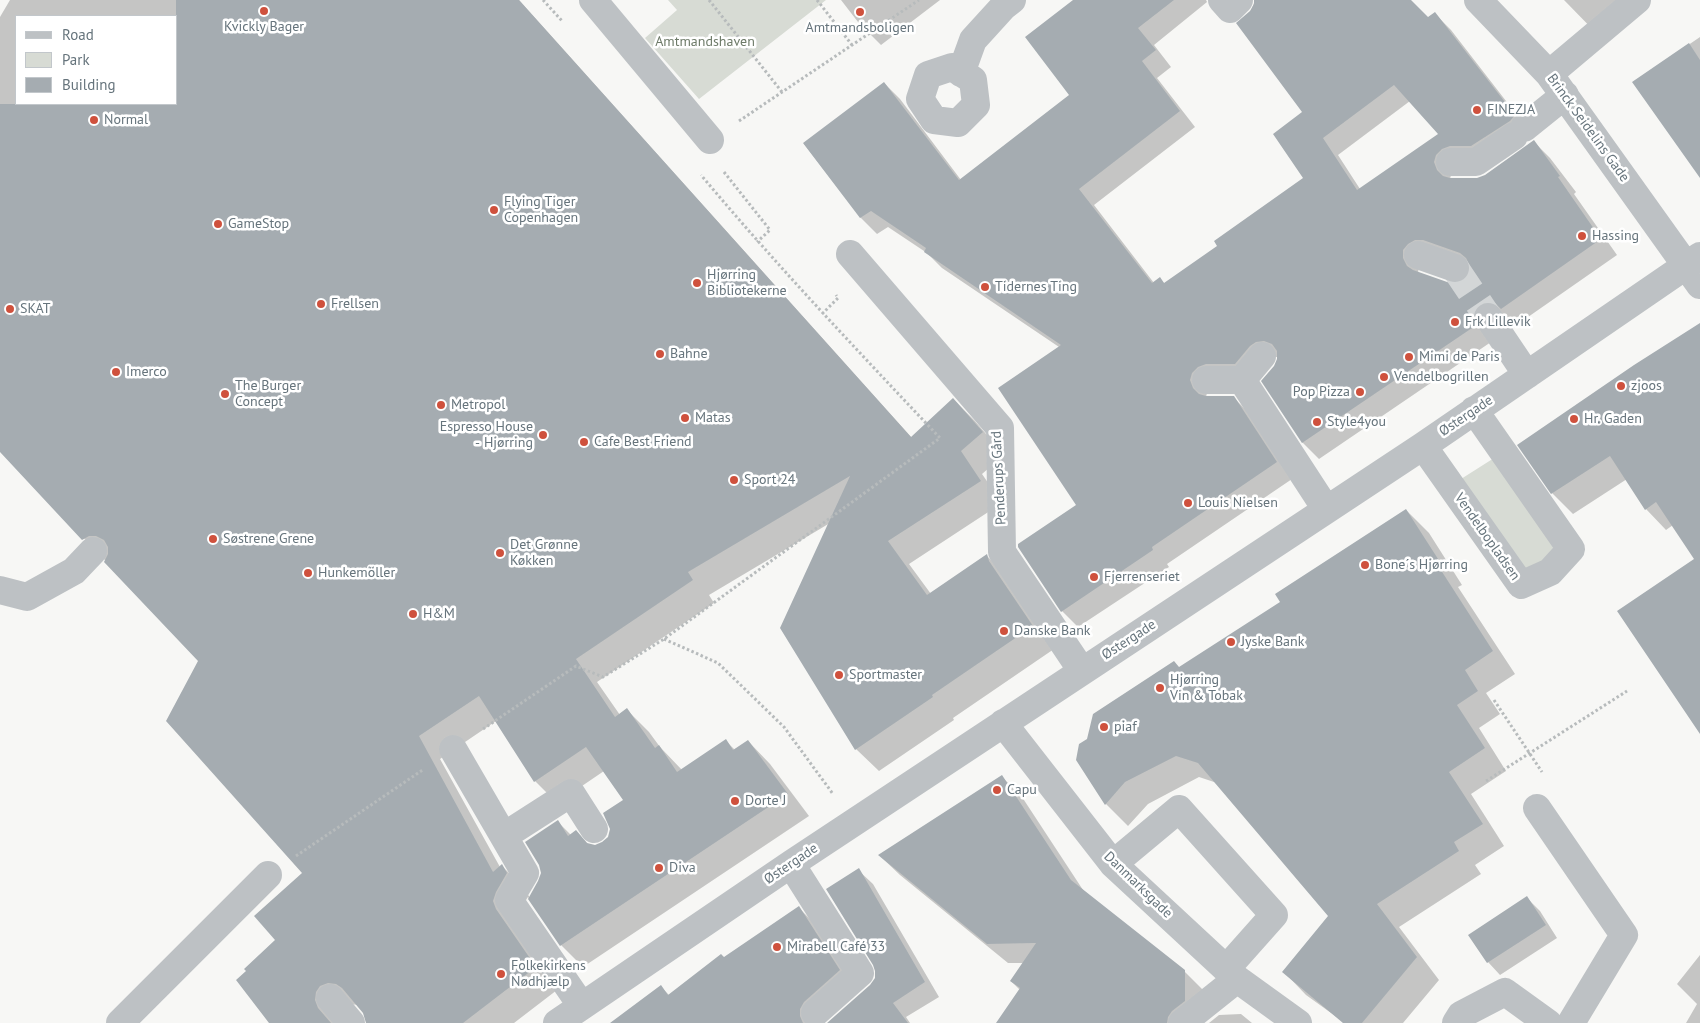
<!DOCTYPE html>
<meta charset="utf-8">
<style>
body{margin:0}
#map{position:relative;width:1700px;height:1023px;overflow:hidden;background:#f7f7f5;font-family:"PT Sans",sans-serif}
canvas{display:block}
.legend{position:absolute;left:15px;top:15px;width:162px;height:90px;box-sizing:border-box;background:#fff;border:1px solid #c2c7cb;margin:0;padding:6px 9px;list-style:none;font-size:15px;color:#66747c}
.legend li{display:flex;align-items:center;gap:10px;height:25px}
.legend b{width:25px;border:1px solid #c2c7cb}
</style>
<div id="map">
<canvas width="1700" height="1023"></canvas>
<ul class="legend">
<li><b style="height:6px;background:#bdc1c4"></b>Road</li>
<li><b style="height:14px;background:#d7dbd4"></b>Park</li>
<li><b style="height:14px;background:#a5acb1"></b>Building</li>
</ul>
</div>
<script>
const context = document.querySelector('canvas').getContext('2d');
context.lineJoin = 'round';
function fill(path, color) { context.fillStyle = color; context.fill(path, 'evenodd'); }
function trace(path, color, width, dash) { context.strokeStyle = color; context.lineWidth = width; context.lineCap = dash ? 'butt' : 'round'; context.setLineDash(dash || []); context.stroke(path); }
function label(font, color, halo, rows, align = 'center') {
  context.font = font + ' "PT Sans",sans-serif'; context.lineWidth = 5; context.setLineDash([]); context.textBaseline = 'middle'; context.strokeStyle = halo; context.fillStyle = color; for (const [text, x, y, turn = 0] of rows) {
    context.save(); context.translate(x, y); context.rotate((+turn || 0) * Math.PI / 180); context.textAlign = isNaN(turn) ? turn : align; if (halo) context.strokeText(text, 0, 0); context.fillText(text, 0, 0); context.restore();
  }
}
fill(new Path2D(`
 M 668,0 L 826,0 L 699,99 L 645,38 L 677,10 Z
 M 1502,453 L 1563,549 L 1522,575 L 1461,479 Z`), '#d7dbd4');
fill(new Path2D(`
 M 10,0 L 519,0 L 912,438 L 953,399 L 975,421 L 1004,455 L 982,474 L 1002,503 L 909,564 L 931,594 L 987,556 L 1009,578 L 1054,649 L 953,718 L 954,720 L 879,771 L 856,749 L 781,628 L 830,523 L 709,595 L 714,603 L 597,682 L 620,715 L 627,710 L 649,732 L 660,747 L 682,770 L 726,741 L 735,750 L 748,741 L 770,764 L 809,816 L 583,967 L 561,945 L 528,897 L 517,914 L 557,990 L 514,1023 L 367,1023 L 368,1020 L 358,1005 L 350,1004 L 337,1023 L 271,1023 L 277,940 L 304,873 L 200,660 L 0,450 L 0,17 ZM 16,16 L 176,16 L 176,104 L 16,104 ZM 496,721 L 535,781 L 557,803 L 604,771 L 625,800 L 609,837 L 603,843 L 595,846 L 589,845 L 576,832 L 571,835 L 558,822 L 540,881 L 530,898 L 524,888 L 502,866 L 500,867 L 440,759 Z
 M 841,0 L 940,0 L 881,45 L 858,22 Z
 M 1075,0 L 1206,0 L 1207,2 L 1154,45 L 1171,67 L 1157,78 L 1195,127 L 1094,205 L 1154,283 L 1160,279 L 1165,284 L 1219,246 L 1305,178 L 1304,112 L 1251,11 L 1255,0 L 1223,0 L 1409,0 L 1428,19 L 1435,14 L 1451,30 L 1530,132 L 1452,171 L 1450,179 L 1477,179 L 1485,176 L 1534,142 L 1550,158 L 1576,192 L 1574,194 L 1617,255 L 1518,324 L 1513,319 L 1504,317 L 1491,342 L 1319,459 L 1303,443 L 1263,381 L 1275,367 L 1278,357 L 1273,357 L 1208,389 L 1206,397 L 1233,397 L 1249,413 L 1292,479 L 1167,564 L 1169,567 L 1078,627 L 1062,611 L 1078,505 L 1059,347 L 942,268 L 927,253 L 888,227 L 877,234 L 861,218 L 804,144 L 884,83 L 900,99 L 961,180 L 1071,95 ZM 1410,101 L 1440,134 L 1360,189 L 1338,155 ZM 1440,256 L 1472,267 L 1471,274 L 1466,280 L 1459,284 L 1450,284 L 1418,273 L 1419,266 Z
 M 1564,0 L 1647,0 L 1603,40 Z
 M 1700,37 L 1700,176 L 1634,82 Z
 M 1700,324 L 1700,564 L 1673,525 L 1666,530 L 1646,509 L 1627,479 L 1573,514 L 1552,493 Z
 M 1406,510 L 1429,533 L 1462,585 L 1458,587 L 1515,674 L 1486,693 L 1500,714 L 1479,728 L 1506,771 L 1471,794 L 1504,846 L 1475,865 L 1481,874 L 1399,927 L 1439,980 L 1403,1023 L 1345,1023 L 1306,995 L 1284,972 L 1330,916 L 1217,783 L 1199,777 L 1148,804 L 1128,826 L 1106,804 L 1078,760 L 1180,668 L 1282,602 Z
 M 1002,777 L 1022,797 L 1085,893 L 1184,971 L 1204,991 L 1202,1023 L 998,1023 L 1020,990 L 1011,981 L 1024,963 L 1008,963 L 900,875 L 880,856 Z
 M 858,870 L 873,884 L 939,997 L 906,1017 L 910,1023 L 829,1023 L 871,986 L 876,979 L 877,971 Z
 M 1527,898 L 1540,911 L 1557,938 L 1500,975 L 1488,962 Z
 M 799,908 L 813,922 L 853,985 L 814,1023 L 626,1023 L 661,987 L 669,995 Z
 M 1700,955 L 1700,1023 L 1686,1023 L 1697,1004 L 1677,984 Z
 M 1241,1014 L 1252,1023 L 1209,1023 L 1219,1015 Z`), '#0003');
fill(new Path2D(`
 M 176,0 L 519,0 L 911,437 L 953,398 L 983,432 L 961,451 L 981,481 L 888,541 L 927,595 L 987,554 L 989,561 L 1033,626 L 932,695 L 933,697 L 855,750 L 780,628 L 850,476 L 688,572 L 693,580 L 576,659 L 615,717 L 627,708 L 655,748 L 659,745 L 677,772 L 726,739 L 733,750 L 748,740 L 788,794 L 560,946 L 528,899 L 538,881 L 541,873 L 539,865 L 525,842 L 558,820 L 568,836 L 576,830 L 587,843 L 595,845 L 602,842 L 608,837 L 610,829 L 603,813 L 623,800 L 586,747 L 534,782 L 479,696 L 419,736 L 493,872 L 502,864 L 507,873 L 496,892 L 493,901 L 496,909 L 536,967 L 463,1023 L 366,1023 L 363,1013 L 342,988 L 336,984 L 328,983 L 320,986 L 316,992 L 315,1000 L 318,1008 L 331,1023 L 269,1023 L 236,980 L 246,971 L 244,969 L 275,940 L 254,916 L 302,873 L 166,721 L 198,661 L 104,562 L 108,554 L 108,547 L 104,540 L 96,536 L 89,536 L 82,540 L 0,452 L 0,104 L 176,104 Z
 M 1073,0 L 1174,0 L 1138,28 L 1156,50 L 1142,61 L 1180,111 L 1079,189 L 1152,283 L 1160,277 L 1164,283 L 1217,246 L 1214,241 L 1303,178 L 1273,134 L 1302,112 L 1236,23 L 1250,11 L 1254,4 L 1254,0 L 1411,0 L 1428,17 L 1435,12 L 1515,115 L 1510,121 L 1471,146 L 1450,146 L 1442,149 L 1436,155 L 1434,162 L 1437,170 L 1443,176 L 1450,178 L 1477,178 L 1485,175 L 1534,140 L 1560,176 L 1558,177 L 1601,239 L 1501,309 L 1495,303 L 1487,301 L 1479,304 L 1474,310 L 1472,318 L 1475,326 L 1302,443 L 1261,381 L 1274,366 L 1277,359 L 1277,351 L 1272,344 L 1264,341 L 1256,342 L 1250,346 L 1235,364 L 1206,364 L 1198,367 L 1192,373 L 1190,380 L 1193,388 L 1199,394 L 1206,396 L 1234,396 L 1277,462 L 1152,547 L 1153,550 L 1061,612 L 1018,547 L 1018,544 L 1076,505 L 998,388 L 1061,345 L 924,252 L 926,248 L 871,211 L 860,218 L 803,143 L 884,82 L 959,180 L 1069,95 L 1025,37 ZM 1394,85 L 1438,134 L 1357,190 L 1323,138 ZM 1415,240 L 1423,240 L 1460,253 L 1466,258 L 1470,266 L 1470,274 L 1466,279 L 1458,283 L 1450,283 L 1413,270 L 1407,266 L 1403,258 L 1403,250 L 1408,244 Z
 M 1689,43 L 1700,60 L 1700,178 L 1632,82 Z
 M 1700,323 L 1700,734 L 1617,611 L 1694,559 L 1656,502 L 1645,510 L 1610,456 L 1551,494 L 1517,445 L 1634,365 Z
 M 1406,509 L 1440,562 L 1437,564 L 1493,651 L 1465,670 L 1478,691 L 1457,705 L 1485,748 L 1449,772 L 1483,824 L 1454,842 L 1459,851 L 1377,904 L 1417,957 L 1362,1023 L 1343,1023 L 1282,972 L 1328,916 L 1198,763 L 1176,756 L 1125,782 L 1105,805 L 1076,760 L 1079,744 L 1087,739 L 1093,714 L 1174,661 L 1179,667 L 1280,602 L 1275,594 Z
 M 1002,775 L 1071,880 L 1185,970 L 1185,1001 L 1172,1011 L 1168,1017 L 1167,1023 L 996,1023 L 1020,988 L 1010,981 L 1036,943 L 987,944 L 878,855 Z
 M 859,868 L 925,982 L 893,1003 L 908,1023 L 827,1023 L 870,985 L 875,978 L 875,971 L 873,965 L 826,889 Z
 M 1527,896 L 1546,925 L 1487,963 L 1468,935 Z
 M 799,906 L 840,970 L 804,1002 L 800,1009 L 800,1016 L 803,1023 L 610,1023 L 661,985 L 668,995 L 721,954 L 724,957 Z`), '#a5acb1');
trace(new Path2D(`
 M 1455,268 L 1488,317`), '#d3d6d7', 28, [28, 14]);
trace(new Path2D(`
 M 543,0 L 563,22
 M 709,0 L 782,92
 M 817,0 L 852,45
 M 739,121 L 919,0
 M 724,172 L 770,230 L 757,242
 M 822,314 L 838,298 L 836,295
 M 664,639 L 718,663 L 784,727 L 833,794
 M 1494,700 L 1542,772
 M 483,729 L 576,666 L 603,677 L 664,639 L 940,438 C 858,351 778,267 701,175
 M 1486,781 L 1627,691
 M 296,856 L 424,769`), '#b7bbbc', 3, [2.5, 2.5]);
trace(new Path2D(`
 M 593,0 L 710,140
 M 1222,0 L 1230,9 L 1239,0
 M 1478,0 L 1549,74 L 1700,285
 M 952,67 L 973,80 L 976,105 L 958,123 L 934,120 L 920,99 L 928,75 Z
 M 961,73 L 973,40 L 1003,7 L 1012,0
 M 1549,74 L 1637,0
 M 1524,128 L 1565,95
 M 1450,162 L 1476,162 L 1514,136
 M 850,254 L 1000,428 L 1002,552 L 1082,671
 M 1418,255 L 1455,268
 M 1488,317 L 1527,375
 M 1206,380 L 1242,380 L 1326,509
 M 1242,380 L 1262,356
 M 1423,446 L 1521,585 L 1550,572 L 1571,549 L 1474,410
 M 0,590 L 27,597 L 74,571 L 93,551
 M 1003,723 L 1113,864 L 1237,979 L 1298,1023
 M 453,749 L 525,873 L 509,900 L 581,1005
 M 1537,808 L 1624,935 L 1571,1023
 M 504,836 L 571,793 L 594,829
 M 791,864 L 860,973 L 815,1013
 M 1113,864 L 1179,809 L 1274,915 L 1226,969
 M 330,998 L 351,1023
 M 120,1023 L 268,875
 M 557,1023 L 791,864 L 1423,446 L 1700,256
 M 1182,1023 L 1237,979
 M 1456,1023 L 1461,1015 L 1505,992 L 1548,1023`), '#bdc1c4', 28);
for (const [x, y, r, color] of [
 [264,11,5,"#cf513d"],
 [860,12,5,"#cf513d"],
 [1477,110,5,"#cf513d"],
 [94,120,5,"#cf513d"],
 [494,210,5,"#cf513d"],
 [218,224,5,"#cf513d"],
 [1582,236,5,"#cf513d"],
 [697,283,5,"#cf513d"],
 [985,287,5,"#cf513d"],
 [321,304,5,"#cf513d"],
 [10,309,5,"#cf513d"],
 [1455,322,5,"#cf513d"],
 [660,354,5,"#cf513d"],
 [1409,357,5,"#cf513d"],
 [116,372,5,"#cf513d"],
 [1384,377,5,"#cf513d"],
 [1621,386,5,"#cf513d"],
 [1360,392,5,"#cf513d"],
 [225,394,5,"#cf513d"],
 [441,405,5,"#cf513d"],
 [685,418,5,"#cf513d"],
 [1574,419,5,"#cf513d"],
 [1317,422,5,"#cf513d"],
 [543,435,5,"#cf513d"],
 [584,442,5,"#cf513d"],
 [734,480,5,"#cf513d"],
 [1188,503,5,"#cf513d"],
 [213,539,5,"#cf513d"],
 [500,553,5,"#cf513d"],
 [1365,565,5,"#cf513d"],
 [308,573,5,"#cf513d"],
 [1094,577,5,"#cf513d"],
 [413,614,5,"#cf513d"],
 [1004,631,5,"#cf513d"],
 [1231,642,5,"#cf513d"],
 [839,675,5,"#cf513d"],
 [1160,688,5,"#cf513d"],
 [1104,727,5,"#cf513d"],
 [997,790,5,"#cf513d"],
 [735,801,5,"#cf513d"],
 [659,868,5,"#cf513d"],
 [777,947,5,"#cf513d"],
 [501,974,5,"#cf513d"]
]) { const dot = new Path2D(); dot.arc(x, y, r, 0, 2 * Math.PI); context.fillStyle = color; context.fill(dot); trace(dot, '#fff', 2); }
label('14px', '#66747c', '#fff', [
 ["Kvickly Bager",264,27,"center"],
 ["Amtmandsboligen",860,28,"center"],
 ["FINEZJA",1487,110],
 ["Normal",104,120],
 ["Flying Tiger",504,202],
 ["Copenhagen",504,218],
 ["GameStop",228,224],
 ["Hassing",1592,236],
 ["Hjørring",707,275],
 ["Bibliotekerne",707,291],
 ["Tidernes Ting",995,287],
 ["Frellsen",331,304],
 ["SKAT",20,309],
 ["Frk Lillevik",1465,322],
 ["Bahne",670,354],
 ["Mimi de Paris",1419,357],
 ["Imerco",126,372],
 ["Vendelbogrillen",1394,377],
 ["The Burger",235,386],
 ["Concept",235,402],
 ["zjoos",1631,386],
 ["Pop Pizza",1350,392,"right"],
 ["Metropol",451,405],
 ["Matas",695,418],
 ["Hr. Gaden",1584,419],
 ["Style4you",1327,422],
 ["Espresso House",533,427,"right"],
 ["- Hjørring",533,443,"right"],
 ["Cafe Best Friend",594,442],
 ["Sport 24",744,480],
 ["Louis Nielsen",1198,503],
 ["Søstrene Grene",223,539],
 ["Det Grønne",510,545],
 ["Køkken",510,561],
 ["Bone´s Hjørring",1375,565],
 ["Hunkemöller",318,573],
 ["Fjerrenseriet",1104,577],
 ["H&M",423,614],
 ["Danske Bank",1014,631],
 ["Jyske Bank",1241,642],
 ["Sportmaster",849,675],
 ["Hjørring",1170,680],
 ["Vin & Tobak",1170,696],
 ["piaf",1114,727],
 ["Capu",1007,790],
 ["Dorte J",745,801],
 ["Diva",669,868],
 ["Mirabell Café 33",787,947],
 ["Folkekirkens",511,966],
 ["Nødhjælp",511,982]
], 'left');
label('14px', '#6d7a68', '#fff', [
 ["Amtmandshaven",705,42]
]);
label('14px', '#66747c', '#fff', [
 ["Brinck Seidelins Gade",1588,128,54],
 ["Østergade",1466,416,-34],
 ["Penderups Gård",999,478,-93],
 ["Vendelbopladsen",1487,537,55],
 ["Østergade",1129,640,-33],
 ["Østergade",791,864,-34],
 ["Danmarksgade",1138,885,44]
]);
</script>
